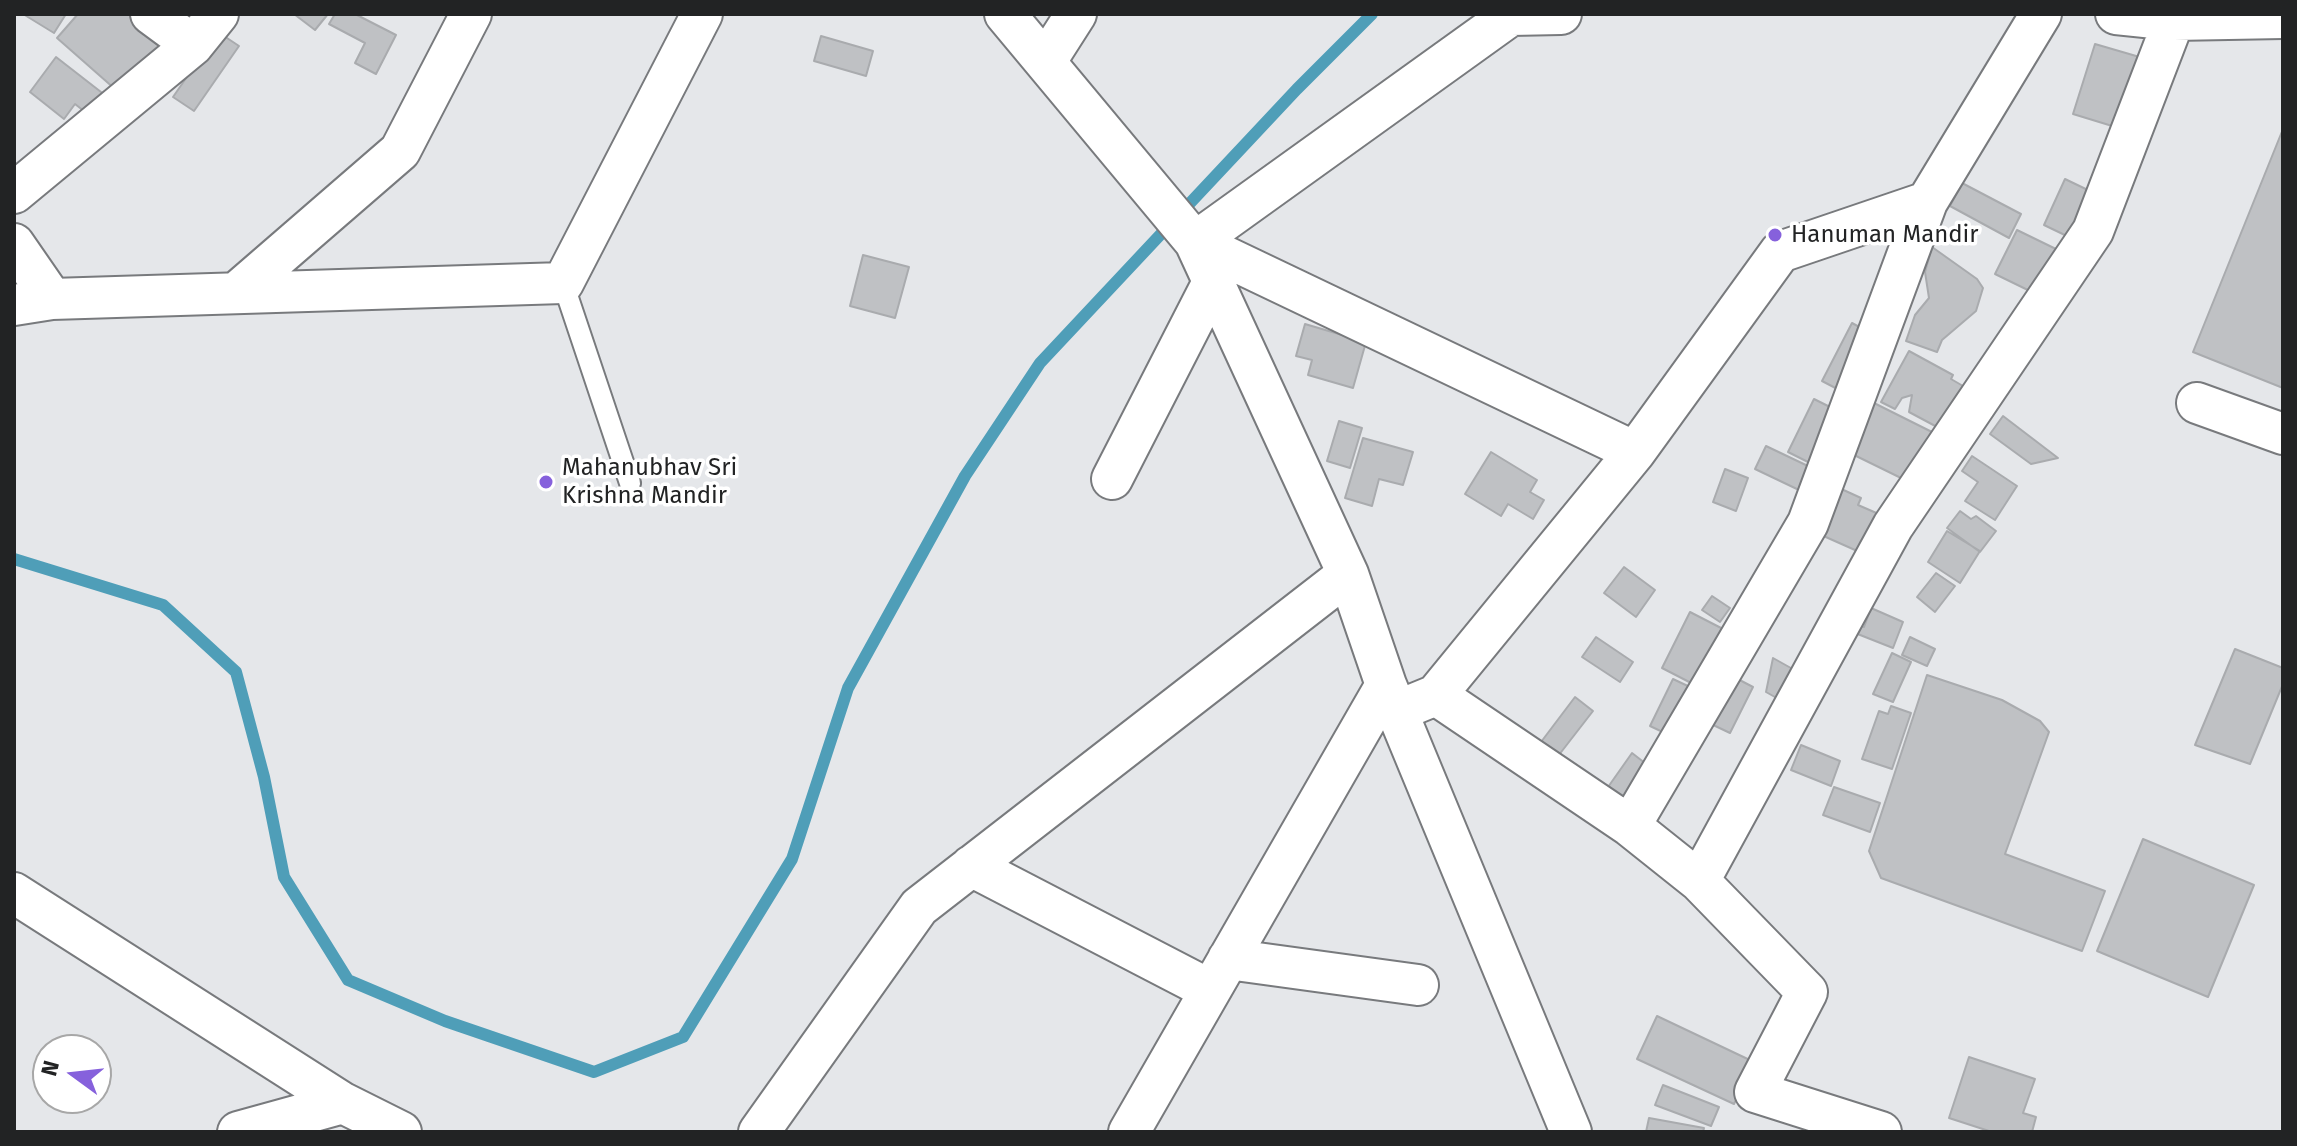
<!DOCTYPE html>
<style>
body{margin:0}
#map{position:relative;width:2297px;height:1146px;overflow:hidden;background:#e5e7ea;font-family:"Fira Sans",sans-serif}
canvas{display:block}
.frame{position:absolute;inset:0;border:16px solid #222324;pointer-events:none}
.north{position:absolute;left:32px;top:1034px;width:80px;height:80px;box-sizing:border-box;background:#fff;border:2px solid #a7a7a7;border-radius:50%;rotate:285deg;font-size:22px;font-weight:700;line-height:32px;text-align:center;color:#222324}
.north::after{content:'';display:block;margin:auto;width:28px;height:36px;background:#8661dc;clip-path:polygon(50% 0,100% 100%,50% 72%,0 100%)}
</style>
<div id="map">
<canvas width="2297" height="1146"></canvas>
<div class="frame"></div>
<div class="north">N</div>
</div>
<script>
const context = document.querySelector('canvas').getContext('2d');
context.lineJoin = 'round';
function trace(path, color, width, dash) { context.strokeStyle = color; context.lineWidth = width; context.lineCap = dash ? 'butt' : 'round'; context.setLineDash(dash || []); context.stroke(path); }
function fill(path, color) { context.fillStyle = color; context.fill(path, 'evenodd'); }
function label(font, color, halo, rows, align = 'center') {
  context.font = font + ' "Fira Sans",sans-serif'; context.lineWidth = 7; context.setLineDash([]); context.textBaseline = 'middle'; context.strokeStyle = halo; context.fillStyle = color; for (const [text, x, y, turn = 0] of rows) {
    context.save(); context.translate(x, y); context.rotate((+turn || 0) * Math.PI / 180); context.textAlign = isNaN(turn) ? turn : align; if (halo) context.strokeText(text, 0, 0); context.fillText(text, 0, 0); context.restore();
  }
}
trace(new Path2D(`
 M 14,559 L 163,605 L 236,672 L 264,777 L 284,877 L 348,980 L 445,1021 L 594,1072 L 683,1037 L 792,859 L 848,688 L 965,476 L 1040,363 L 1297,89 L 1372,14`), '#4f9eb8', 12);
const building = new Path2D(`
 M 23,14 L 66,14 L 54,33 Z
 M 78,14 L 134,14 L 170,44 L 124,97 L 57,38 Z
 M 294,14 L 328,14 L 315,30 Z
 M 335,14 L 355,14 L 396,35 L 376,74 L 355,63 L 365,43 L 329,24 Z
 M 218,32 L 239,46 L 194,111 L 173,97 Z
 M 821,36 L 873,51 L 866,76 L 814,61 Z
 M 2095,44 L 2143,58 L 2122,129 L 2073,114 Z
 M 56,57 L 110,99 L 94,119 L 75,104 L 64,119 L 30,92 Z
 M 2283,129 L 2283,388 L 2193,352 Z
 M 2065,179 L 2092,192 L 2071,238 L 2044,225 Z
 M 1962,183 L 2021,214 L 2009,238 L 1950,206 Z
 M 2017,230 L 2058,250 L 2036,294 L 1995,274 Z
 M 1932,247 L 1977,279 L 1983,288 L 1976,311 L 1942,340 L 1937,352 L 1906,341 L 1915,315 L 1929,298 L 1925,272 Z
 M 863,255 L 909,267 L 895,318 L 850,306 Z
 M 1852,323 L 1874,335 L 1845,393 L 1822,381 Z
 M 1305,324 L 1366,342 L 1353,388 L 1308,375 L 1312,360 L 1296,356 Z
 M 1909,351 L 1953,375 L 1951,379 L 1963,386 L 1939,428 L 1909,412 L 1912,395 L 1902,398 L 1895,409 L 1881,402 Z
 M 1814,399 L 1836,410 L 1810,463 L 1788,452 Z
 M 1872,402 L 1938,435 L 1901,478 L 1848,452 Z
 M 2003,416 L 2058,458 L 2031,464 L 1990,434 Z
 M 1339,421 L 1362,428 L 1350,468 L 1327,461 Z
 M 1363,438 L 1413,452 L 1403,485 L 1379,479 L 1372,506 L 1345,498 Z
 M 1766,446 L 1810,467 L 1799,490 L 1755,469 Z
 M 1491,452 L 1537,480 L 1530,492 L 1544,500 L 1533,519 L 1508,504 L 1501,516 L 1465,494 Z
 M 1972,456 L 2017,486 L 1995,520 L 1965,501 L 1978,482 L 1962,471 Z
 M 1725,469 L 1748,478 L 1736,511 L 1713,502 Z
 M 1837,487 L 1861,498 L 1858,505 L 1881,515 L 1864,554 L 1810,530 Z
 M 1960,511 L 1971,519 L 1976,516 L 1996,531 L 1980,552 L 1947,528 Z
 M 1947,531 L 1980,551 L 1960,583 L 1928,562 Z
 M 1624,567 L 1655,590 L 1636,617 L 1604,593 Z
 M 1936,573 L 1955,586 L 1935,612 L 1917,597 Z
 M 1712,596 L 1730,608 L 1720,622 L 1702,610 Z
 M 1871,608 L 1903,622 L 1893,648 L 1850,631 L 1853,623 L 1864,627 Z
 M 1690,612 L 1725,630 L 1697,686 L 1662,668 Z
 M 1596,637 L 1633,662 L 1620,682 L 1582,657 Z
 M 1910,637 L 1935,649 L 1927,666 L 1902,655 Z
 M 2235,649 L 2283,668 L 2283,684 L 2250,764 L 2195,745 Z
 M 1892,653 L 1911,662 L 1893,702 L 1873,694 Z
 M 1773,658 L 1798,672 L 1782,701 L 1766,692 Z
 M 1927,675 L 2002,700 L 2040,721 L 2049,732 L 2005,854 L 2105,891 L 2082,951 L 1881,878 L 1869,851 Z
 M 1732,676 L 1753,687 L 1730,733 L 1709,723 Z
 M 1673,679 L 1692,688 L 1669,735 L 1650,726 Z
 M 1575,697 L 1593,711 L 1555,760 L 1538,746 Z
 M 1891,706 L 1911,713 L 1892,769 L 1862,759 L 1879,711 L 1888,714 Z
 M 1801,745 L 1840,761 L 1831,786 L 1791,770 Z
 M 1632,753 L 1650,767 L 1619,811 L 1601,797 Z
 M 1834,787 L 1880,803 L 1870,832 L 1823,815 Z
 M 2143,839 L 2254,885 L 2208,997 L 2097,951 Z
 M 1657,1016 L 1754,1062 L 1734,1104 L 1637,1059 Z
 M 1969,1057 L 2035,1079 L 2023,1113 L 2036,1117 L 2032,1132 L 1992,1132 L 1949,1118 Z
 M 1663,1085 L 1719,1107 L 1711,1126 L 1655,1105 Z
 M 1649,1118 L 1704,1128 L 1703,1132 L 1646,1132 Z`);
fill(building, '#bfc1c4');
trace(building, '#a9abae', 2);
const service = new Path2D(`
 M 563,283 L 630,483`);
const minor = new Path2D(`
 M 151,14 L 193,45
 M 1005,14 L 1195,242 L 1348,574 L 1386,685 L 1571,1132
 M 1561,14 L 1511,15 L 1195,242 L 1635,452
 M 2116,14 L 2174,20 L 2283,18
 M 1046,61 L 1076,14
 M 14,193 L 193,45 L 218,14
 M 14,244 L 52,299
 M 236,293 L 400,151 L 471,14
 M 14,305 L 52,299 L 563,283 L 702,14
 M 2197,403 L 2283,434
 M 1112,479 L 1213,282
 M 1436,695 L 1630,826 L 1699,881 L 1807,992 L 1755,1092 L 1881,1132
 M 1397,711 L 1436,695 L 1635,452 L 1780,252 L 1927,202 L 2041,14
 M 1630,826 L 1808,523 L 1927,202
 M 971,866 L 1210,990
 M 1699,881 L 1893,526 L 2093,231 L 2174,20
 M 14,893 L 343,1103 L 401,1132
 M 1228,959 L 1418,985
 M 238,1132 L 343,1103
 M 759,1132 L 919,907 L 1348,574
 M 1129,1132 L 1386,685`);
trace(service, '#787a7d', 24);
trace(minor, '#787a7d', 44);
trace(service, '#fff', 20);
trace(minor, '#fff', 40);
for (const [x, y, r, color] of [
 [1775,235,8,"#8661dc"],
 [546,482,8,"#8661dc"]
]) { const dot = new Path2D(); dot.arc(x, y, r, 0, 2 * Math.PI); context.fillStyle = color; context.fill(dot); trace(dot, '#fff', 3); }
label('24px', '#222324', '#fff', [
 ["Hanuman Mandir",1791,235],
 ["Mahanubhav Sri",562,468],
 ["Krishna Mandir",562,496]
], 'left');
</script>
